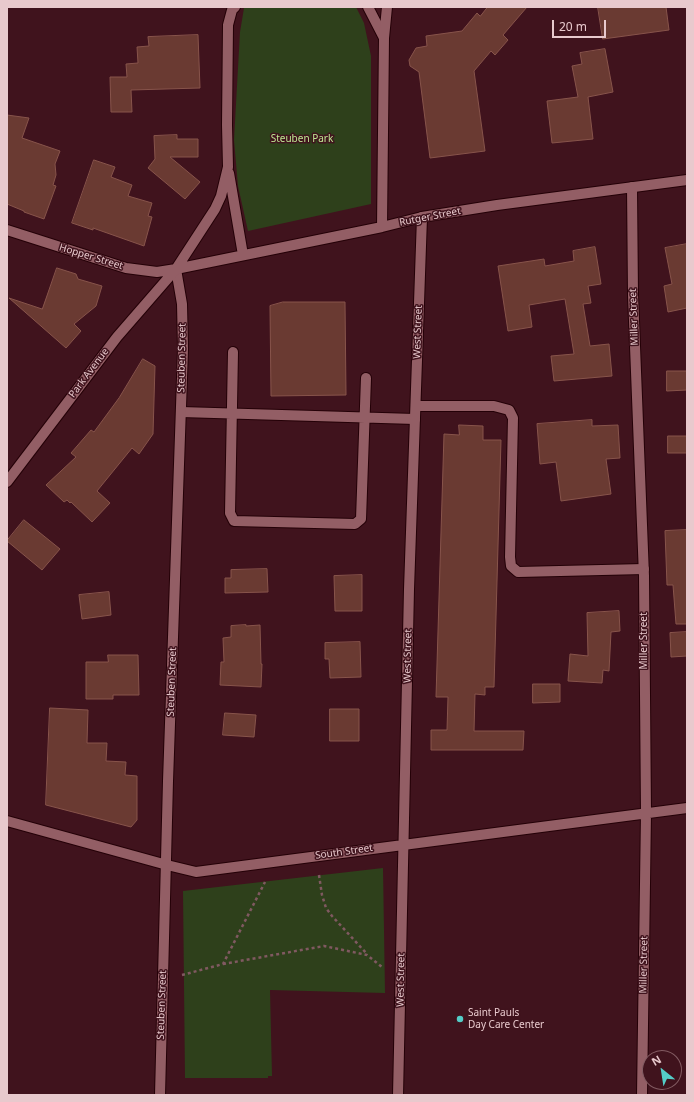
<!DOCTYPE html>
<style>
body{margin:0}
#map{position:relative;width:694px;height:1102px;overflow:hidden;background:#40131d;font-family:"Noto Sans",sans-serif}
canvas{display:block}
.frame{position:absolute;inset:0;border:8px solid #e8c9cd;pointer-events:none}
.north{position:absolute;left:642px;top:1050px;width:40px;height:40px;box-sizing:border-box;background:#40131d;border:1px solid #835c63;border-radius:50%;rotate:330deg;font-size:11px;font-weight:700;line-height:16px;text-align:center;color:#e8c9cd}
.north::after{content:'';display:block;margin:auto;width:14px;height:18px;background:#54cdc7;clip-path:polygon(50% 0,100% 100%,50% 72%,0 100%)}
.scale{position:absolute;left:552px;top:20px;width:54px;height:18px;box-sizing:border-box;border:2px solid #e8c9cd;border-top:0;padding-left:5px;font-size:12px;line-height:14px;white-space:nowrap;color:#e8c9cd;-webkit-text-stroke:3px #40131d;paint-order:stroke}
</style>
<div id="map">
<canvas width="694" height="1102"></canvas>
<div class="frame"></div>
<div class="north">N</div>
<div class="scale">20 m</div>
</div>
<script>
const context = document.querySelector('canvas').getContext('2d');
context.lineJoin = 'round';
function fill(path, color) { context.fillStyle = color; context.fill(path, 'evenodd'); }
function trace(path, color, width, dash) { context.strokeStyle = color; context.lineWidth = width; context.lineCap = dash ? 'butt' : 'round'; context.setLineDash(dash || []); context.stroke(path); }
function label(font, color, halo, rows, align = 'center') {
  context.font = font + ' "Noto Sans",sans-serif'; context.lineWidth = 3; context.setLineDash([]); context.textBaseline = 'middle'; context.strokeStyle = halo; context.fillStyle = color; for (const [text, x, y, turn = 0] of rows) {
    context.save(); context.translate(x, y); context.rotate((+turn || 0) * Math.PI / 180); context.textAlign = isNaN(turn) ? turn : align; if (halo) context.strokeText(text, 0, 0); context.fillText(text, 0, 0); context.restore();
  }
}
fill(new Path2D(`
 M 245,7 L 356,7 L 364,23 L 371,56 L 371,204 L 248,231 L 238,186 L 234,140 L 240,32 L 244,8 Z
 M 383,868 L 385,993 L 270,990 L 272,1076 L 268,1076 L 268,1078 L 185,1078 L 183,891 Z`), '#2e401b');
const building = new Path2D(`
 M 488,7 L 527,7 L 503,35 L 508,40 L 495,55 L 491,51 L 474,71 L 485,151 L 430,158 L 419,72 L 410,66 L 409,60 L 416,48 L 427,46 L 426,36 L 462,31 L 477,13 L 480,16 Z
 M 598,7 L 666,7 L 669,30 L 603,39 Z
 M 198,35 L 200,88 L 131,90 L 132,112 L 111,112 L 110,77 L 127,77 L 126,64 L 138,63 L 137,47 L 149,46 L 148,37 Z
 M 605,49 L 613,92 L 588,97 L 593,139 L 552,143 L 547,101 L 578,97 L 572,66 L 582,64 L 580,53 Z
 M 7,115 L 29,118 L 22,138 L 60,151 L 55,164 L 56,175 L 53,185 L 56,186 L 44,219 L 24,212 L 24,211 L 7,204 Z
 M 177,135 L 177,139 L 198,139 L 198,157 L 170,157 L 200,182 L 185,199 L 148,168 L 155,159 L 154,136 Z
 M 94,160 L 115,167 L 111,177 L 132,185 L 128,196 L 152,203 L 148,216 L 152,217 L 144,246 L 93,228 L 93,230 L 72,223 Z
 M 687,244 L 687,308 L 668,312 L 664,286 L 672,284 L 665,248 Z
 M 595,247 L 601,284 L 588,286 L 591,303 L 583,304 L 590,346 L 609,344 L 612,376 L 554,381 L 551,356 L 574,354 L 565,299 L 529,305 L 532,327 L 508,331 L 498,266 L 544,259 L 545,266 L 574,261 L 573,251 Z
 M 57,268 L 76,274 L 78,279 L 102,286 L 96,306 L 74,324 L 81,331 L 66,348 L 9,298 L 42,309 Z
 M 283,302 L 345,302 L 346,395 L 271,396 L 270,306 Z
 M 143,359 L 155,366 L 153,434 L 139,454 L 132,448 L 97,491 L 110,503 L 92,522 L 71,502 L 70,503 L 67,500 L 64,502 L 46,485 L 76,457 L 71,453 L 91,430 L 94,432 L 119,398 Z
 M 667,371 L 687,371 L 687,390 L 667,391 Z
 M 592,420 L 592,426 L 618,425 L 620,458 L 606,459 L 611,494 L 561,501 L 556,462 L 540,464 L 537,424 Z
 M 459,425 L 483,426 L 483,440 L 501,440 L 494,687 L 485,687 L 485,695 L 475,694 L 474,731 L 524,731 L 523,750 L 431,750 L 431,730 L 447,730 L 448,697 L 436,697 L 444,434 L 459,435 Z
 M 668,436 L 687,436 L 687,453 L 668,453 Z
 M 24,520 L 60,549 L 42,570 L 7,541 Z
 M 687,530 L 687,624 L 676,624 L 673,585 L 667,585 L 665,531 Z
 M 267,569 L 268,592 L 225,593 L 225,578 L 231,578 L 231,570 Z
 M 362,575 L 362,611 L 335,611 L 334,576 Z
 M 109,592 L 111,615 L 82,619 L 79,595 Z
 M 619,611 L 620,631 L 611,632 L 609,671 L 603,670 L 602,683 L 568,681 L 570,654 L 588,656 L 587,613 Z
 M 246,625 L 246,626 L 260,625 L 261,664 L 262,664 L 261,687 L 220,685 L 221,662 L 224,662 L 223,638 L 231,637 L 231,626 Z
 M 687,632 L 687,656 L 671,657 L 670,633 Z
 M 360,642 L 361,677 L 330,678 L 329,659 L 325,659 L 325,643 Z
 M 108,655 L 138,655 L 139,695 L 113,695 L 113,699 L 86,699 L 86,662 L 108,662 Z
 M 533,684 L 560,684 L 560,702 L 533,703 Z
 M 50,708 L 88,710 L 87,743 L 107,743 L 106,761 L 126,762 L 125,775 L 137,776 L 137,820 L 131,827 L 46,805 Z
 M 330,709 L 359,709 L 359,741 L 330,741 Z
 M 225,713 L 256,715 L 254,737 L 223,735 Z`);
fill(building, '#6a3a32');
trace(building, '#87544b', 1);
const service = new Path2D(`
 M 233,352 L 230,513 L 234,521 L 355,524 L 361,519 L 366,378
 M 416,406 L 494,406 L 509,410 L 513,418 L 510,557 L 511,566 L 518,572 L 644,569
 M 181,412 L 415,419`);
const minor = new Path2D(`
 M 368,7 L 384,38
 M 632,187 L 633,295 L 644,576 L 646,813 L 642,1095
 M 7,821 L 167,865 L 196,872 L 687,808
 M 160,1095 L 168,781 L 183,349 L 182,304 L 176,269
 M 398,1095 L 409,589 L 422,217`);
const tertiary = new Path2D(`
 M 229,173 L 243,255
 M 382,227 L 384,38 L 387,7
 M 7,230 L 126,268 L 157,272 L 176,269 L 382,227 L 422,217 L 497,205 L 687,180
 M 7,482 L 117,337 L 176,269 L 215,209 L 221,196 L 228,167 L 227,125 L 228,25 L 232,10 L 235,7`);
trace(service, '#240007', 12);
trace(minor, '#240007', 12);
trace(tertiary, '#240007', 12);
trace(new Path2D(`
 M 319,875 L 322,895 L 326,908 L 332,916 L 367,954
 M 223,964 L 324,946 L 367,955 L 382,967
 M 182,975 L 223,964 L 265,882`), '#805961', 2.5, [3, 3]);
trace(service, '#935e65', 10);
trace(minor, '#935e65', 10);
trace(tertiary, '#935e65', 10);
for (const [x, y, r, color] of [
 [460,1019,4,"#54cdc7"]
]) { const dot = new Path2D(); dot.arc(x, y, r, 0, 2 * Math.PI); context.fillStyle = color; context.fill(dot); trace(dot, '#40131d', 1.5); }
label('10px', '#bde892', '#40131d', [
 ["Steuben Park",302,139]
]);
label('10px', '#e8c9cd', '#40131d', [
 ["Rutger Street",430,217,-11],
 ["Hopper Street",91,257,17],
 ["Miller Street",634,317,-92],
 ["West Street",418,332,-88],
 ["Steuben Street",182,358,-89],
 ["Park Avenue",89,373,-53],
 ["Miller Street",644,641,-90],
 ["West Street",408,656,-89],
 ["Steuben Street",172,682,-88],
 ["South Street",344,852,-8],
 ["Miller Street",644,965,-89],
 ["West Street",401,980,-89],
 ["Steuben Street",162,1005,-88]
]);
label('10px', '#e8c9cd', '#40131d', [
 ["Saint Pauls",468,1013],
 ["Day Care Center",468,1025]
], 'left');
</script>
